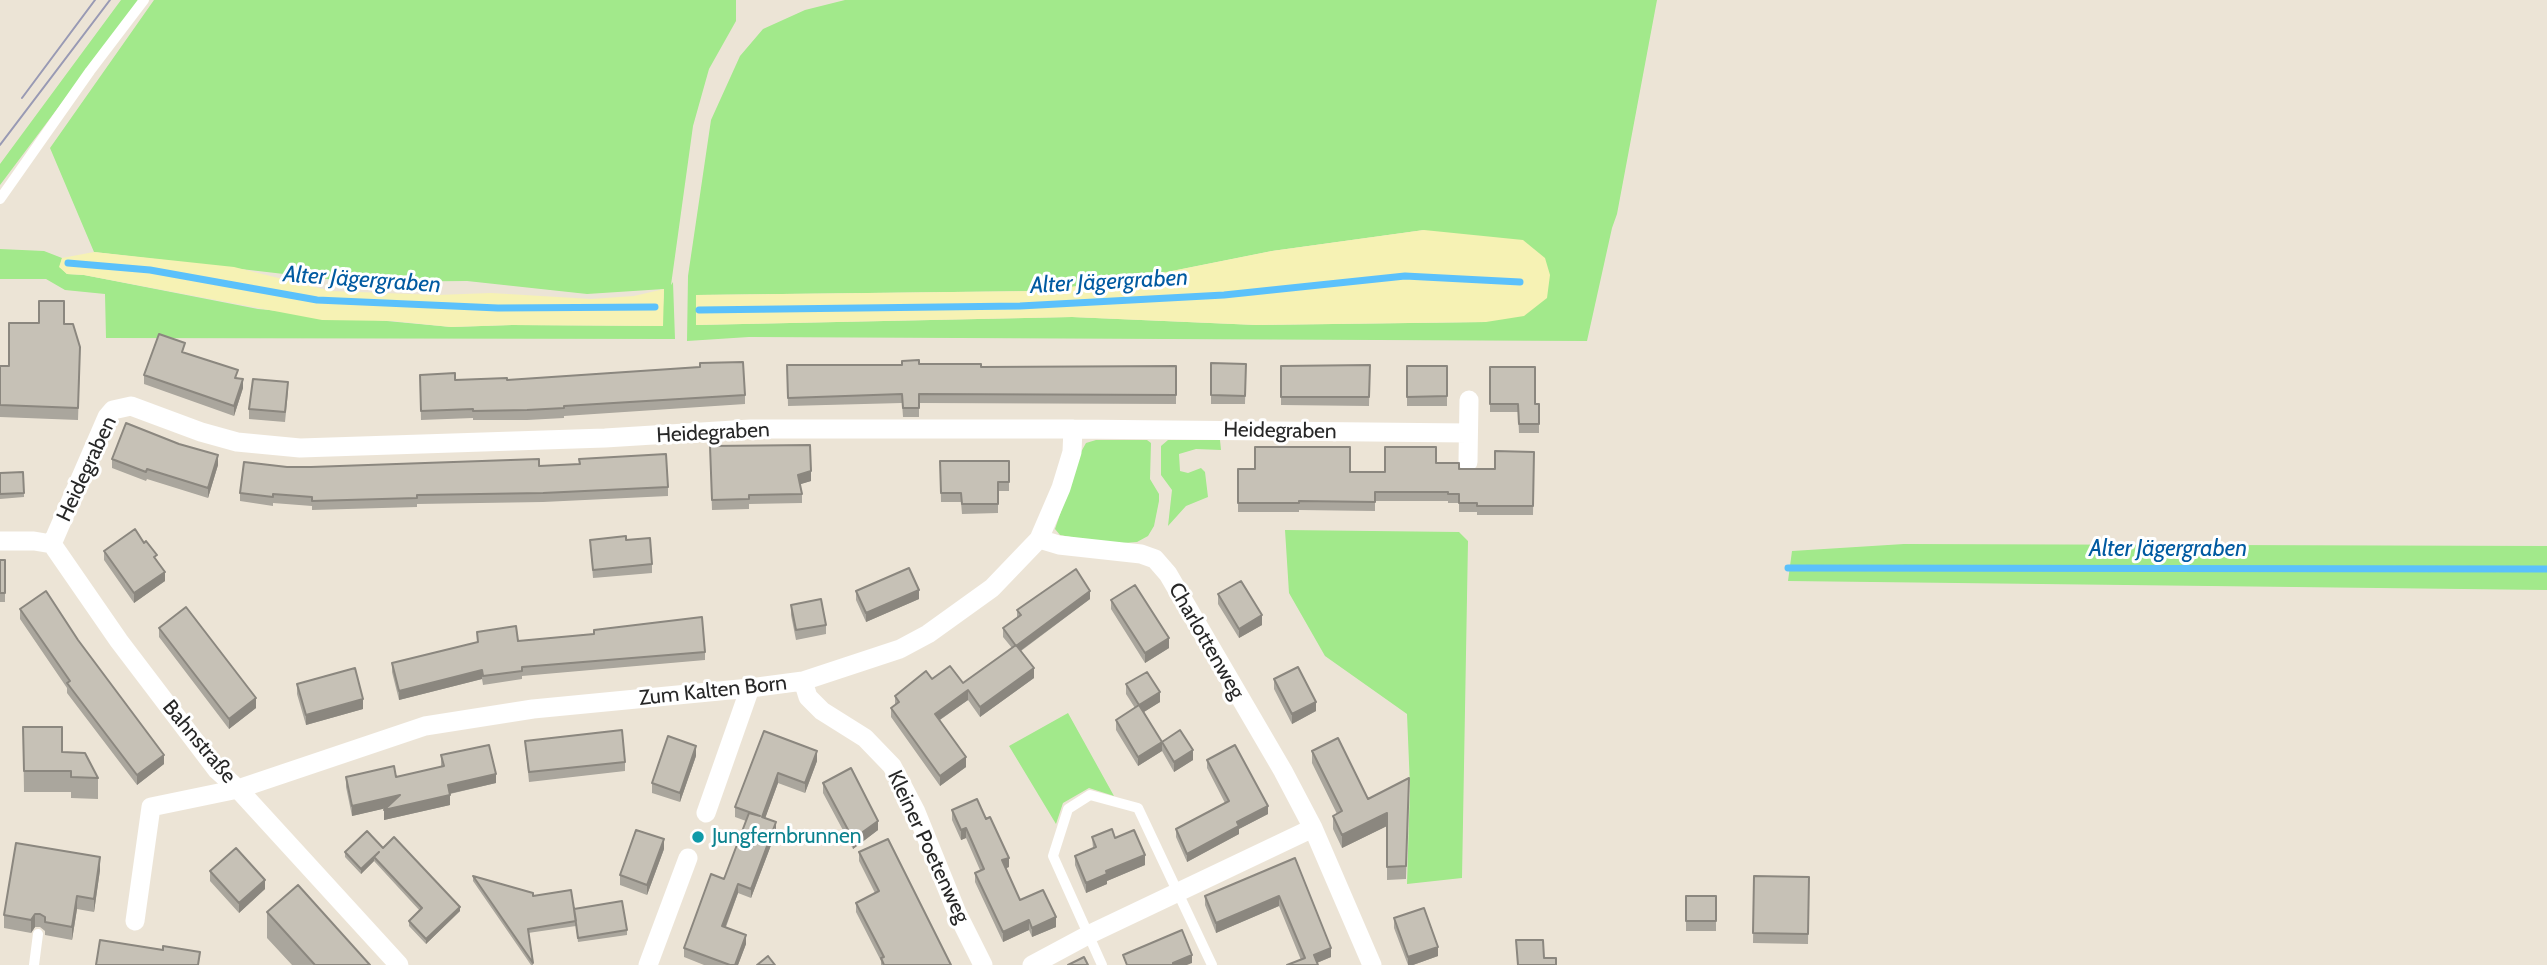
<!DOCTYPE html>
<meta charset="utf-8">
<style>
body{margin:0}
canvas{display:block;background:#ece4d6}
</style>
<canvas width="2547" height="965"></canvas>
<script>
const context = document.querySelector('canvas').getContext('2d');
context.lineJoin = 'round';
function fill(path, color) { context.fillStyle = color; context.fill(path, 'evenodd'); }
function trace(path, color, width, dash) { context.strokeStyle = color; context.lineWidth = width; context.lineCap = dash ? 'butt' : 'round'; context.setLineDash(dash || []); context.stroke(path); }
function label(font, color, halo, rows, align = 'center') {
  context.font = font + ' Cabin,sans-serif'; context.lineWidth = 6; context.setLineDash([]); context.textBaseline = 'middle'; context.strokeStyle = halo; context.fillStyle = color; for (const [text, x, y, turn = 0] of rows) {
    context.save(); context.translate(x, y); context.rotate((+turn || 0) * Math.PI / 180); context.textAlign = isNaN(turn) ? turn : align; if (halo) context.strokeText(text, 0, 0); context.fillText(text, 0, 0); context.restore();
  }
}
fill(new Path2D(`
 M 121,0 L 139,0 L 0,185 L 0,164 Z
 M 154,0 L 736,0 L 736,21 L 709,69 L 693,126 L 671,285 L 673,282 L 675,339 L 106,338 L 105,294 L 65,290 L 46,279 L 0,279 L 0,249 L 44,251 L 62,258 L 60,267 L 67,274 L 84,275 L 258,309 L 451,327 L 512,325 L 662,326 L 664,289 L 587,294 L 467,281 L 353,282 L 94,252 L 50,148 Z
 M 845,0 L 1657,0 L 1617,214 L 1612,228 L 1587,341 L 749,337 L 687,341 L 688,276 L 711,120 L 740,56 L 763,29 L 805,10 ZM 1424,230 L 1486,322 L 1257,325 L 1072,317 L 696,325 L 696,295 L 1038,291 L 1127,280 L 1272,251 Z
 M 1096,440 L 1147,440 L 1151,443 L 1150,479 L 1159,494 L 1159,501 L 1154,526 L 1148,536 L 1137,542 L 1110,544 L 1060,535 L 1055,529 L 1081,452 L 1086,443 Z
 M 1168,440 L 1220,440 L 1221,450 L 1196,449 L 1179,454 L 1180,471 L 1188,473 L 1201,468 L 1205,472 L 1208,497 L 1186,506 L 1168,526 L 1172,490 L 1161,475 L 1161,446 Z
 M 1285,530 L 1459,532 L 1468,541 L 1462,878 L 1407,884 L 1410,787 L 1407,714 L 1325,656 L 1289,593 Z
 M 1904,544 L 2547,546 L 2547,590 L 1788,581 L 1792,551 Z
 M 1068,713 L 1114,796 L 1089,788 L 1063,803 L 1056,824 L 1009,746 Z`), '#a2e98b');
fill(new Path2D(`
 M 1424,230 L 1523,240 L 1545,258 L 1550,275 L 1547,298 L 1524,316 L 1486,322 L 1256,325 L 1072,317 L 696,325 L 696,295 L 1038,291 L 1127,280 L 1272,251 Z
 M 94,252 L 234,267 L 331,291 L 437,295 L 491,293 L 591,299 L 634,296 L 664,289 L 663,326 L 512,325 L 451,327 L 393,321 L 322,320 L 84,275 L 67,274 L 59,267 L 62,258 Z`), '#f6f2b4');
trace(new Path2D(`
 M 68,263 L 150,270 L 317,300 L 498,308 L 655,307
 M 699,310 L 1020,306 L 1224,295 L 1405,276 L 1520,282
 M 1788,568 L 2547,569`), '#5bc1fb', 7);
trace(new Path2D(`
 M 0,199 L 90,71 L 144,0
 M 34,965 L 38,934
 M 1102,965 L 1053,856 L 1068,809 L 1090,795 L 1138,808 L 1212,965`), '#fff', 10);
trace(new Path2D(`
 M 1468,462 L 1469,400
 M 1039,539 L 1059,545 L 1141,554 L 1155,559 L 1168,574 L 1283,771 L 1313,828 L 1372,965
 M 0,541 L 34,541 L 52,544 L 119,641 L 217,770 L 238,789 L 399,965
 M 52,544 L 107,417 L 113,410 L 131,406 L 201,432 L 237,442 L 300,448 L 605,438 L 750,429 L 1073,429 L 1468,433
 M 803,681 L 808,697 L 822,711 L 865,738 L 892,766 L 916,812 L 957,913 L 983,965
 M 706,813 L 750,688
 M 135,921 L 151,807 L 238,789 L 425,726 L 533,709 L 750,688 L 803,681 L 900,649 L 928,634 L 992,588 L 1039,539 L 1061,488 L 1072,452 L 1073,429
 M 648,965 L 688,858
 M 1032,965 L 1088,935 L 1313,828`), '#fff', 19);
trace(new Path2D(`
 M 22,98 L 95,0
 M 0,145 L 110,0`), '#999ab4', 2);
fill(new Path2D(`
 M 64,324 L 80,359 L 78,420 L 0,417 L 0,366 L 9,366 Z
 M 185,353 L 238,378 L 243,388 L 234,416 L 144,384 L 144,375 Z
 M 1211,363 L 1246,364 L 1245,404 L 1211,404 Z
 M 919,364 L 981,367 L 1176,366 L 1176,404 L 919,403 L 919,417 L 903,417 L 902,403 L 788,406 L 787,365 Z
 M 1370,365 L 1369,406 L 1281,405 L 1281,366 Z
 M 1407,366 L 1447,366 L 1447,406 L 1407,406 Z
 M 1490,367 L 1535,404 L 1539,404 L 1539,433 L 1519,433 L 1518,412 L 1490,412 Z
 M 420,375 L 455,380 L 507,380 L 745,395 L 745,404 L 564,416 L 564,418 L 527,420 L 473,420 L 473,418 L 421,420 Z
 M 288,392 L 285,422 L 249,419 L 249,409 Z
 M 710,446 L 811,481 L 800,484 L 802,494 L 802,503 L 749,504 L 749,509 L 712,510 Z
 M 1534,452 L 1533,515 L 1477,515 L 1477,512 L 1459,512 L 1459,503 L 1448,503 L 1448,501 L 1375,501 L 1375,511 L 1299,510 L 1299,512 L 1238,512 L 1238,469 L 1385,472 L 1436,463 L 1459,469 L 1495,469 Z
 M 112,459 L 218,465 L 208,498 L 147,479 L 146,481 L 112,468 Z
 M 940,461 L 1009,461 L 1009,491 L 998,491 L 998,513 L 962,514 L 961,502 L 941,502 Z
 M 539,466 L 668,487 L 668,496 L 543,502 L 417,504 L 417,507 L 312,510 L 312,506 L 273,503 L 273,506 L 240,501 L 240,493 L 287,467 Z
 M 0,473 L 24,493 L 24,497 L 0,499 Z
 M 590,540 L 626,540 L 652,564 L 652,573 L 593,578 Z
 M 144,543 L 157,560 L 165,581 L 134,603 L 104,560 L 104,551 Z
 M 0,560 L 5,560 L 5,602 L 0,602 Z
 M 856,591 L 919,599 L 866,622 L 856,600 Z
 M 1218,594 L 1262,625 L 1239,638 L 1218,604 Z
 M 1090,599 L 1021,651 L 1034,678 L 980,717 L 968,700 L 940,720 L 966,767 L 940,786 L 891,717 L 891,708 L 895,705 L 895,696 L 932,679 L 963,683 L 1012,648 L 1003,637 L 1003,628 L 1017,618 L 1017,610 Z
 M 1111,600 L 1169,648 L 1145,663 L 1111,609 Z
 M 791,605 L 826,625 L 826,634 L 796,640 L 791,615 Z
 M 20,609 L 78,640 L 164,764 L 137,785 L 67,693 L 67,688 L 20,619 Z
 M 159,628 L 256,708 L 229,729 L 159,637 Z
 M 477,632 L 518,641 L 705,652 L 705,660 L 522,676 L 522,679 L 483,685 L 482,679 L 399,700 L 392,672 L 392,663 L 477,642 Z
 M 1274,679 L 1316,711 L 1292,724 L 1274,689 Z
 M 297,684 L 363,709 L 306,725 L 297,694 Z
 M 1126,684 L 1160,702 L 1144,712 L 1162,742 L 1193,760 L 1174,772 L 1162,751 L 1138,766 L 1116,730 L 1116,720 L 1135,708 L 1126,694 Z
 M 23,727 L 62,752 L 98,778 L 98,799 L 71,798 L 71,792 L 24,792 Z
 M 764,731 L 817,761 L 805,793 L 778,783 L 765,818 L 776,832 L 751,898 L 738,893 L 726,927 L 746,944 L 738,965 L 704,965 L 684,957 L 684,948 L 724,879 L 746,821 L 735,817 L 735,807 Z
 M 525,741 L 625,762 L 625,771 L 529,782 Z
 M 1312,751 L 1368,799 L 1409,778 L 1406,879 L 1387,880 L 1387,826 L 1342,848 L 1333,829 L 1333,816 L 1337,814 L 1312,763 Z
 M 441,755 L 496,783 L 450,794 L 450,805 L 384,820 L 386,808 L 352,816 L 346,787 L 346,777 L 396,777 L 441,767 Z
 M 696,756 L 680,802 L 652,793 L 652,783 Z
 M 1207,760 L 1268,814 L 1239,829 L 1239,834 L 1187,862 L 1176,837 L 1176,829 L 1225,803 L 1207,768 Z
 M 823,783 L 878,830 L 853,849 L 823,793 Z
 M 952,810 L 1009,867 L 1006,868 L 1020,900 L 1056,927 L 1032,937 L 1029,930 L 1003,942 L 975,882 L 975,873 L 980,870 L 966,838 L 961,840 L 952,820 Z
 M 1092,837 L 1115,838 L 1145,865 L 1107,881 L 1107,884 L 1086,893 L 1075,865 L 1075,856 L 1093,848 Z
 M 383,848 L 460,911 L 426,944 L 409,926 L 409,921 L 420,911 L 374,861 L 361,874 L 345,857 L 345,852 Z
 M 664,849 L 647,895 L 620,885 L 620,875 Z
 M 859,852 L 951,965 L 881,965 L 881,961 L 856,912 L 856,903 L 875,893 L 859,861 Z
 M 1295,858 L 1331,957 L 1317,963 L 1301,960 L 1279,906 L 1216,933 L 1205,905 L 1205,896 Z
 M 100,870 L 94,912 L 77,909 L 72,940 L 45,935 L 45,931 L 40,927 L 35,927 L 31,933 L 4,928 L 4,915 Z
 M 210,871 L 265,889 L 239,913 L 210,881 Z
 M 473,876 L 533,896 L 627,930 L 627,935 L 578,942 L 576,925 L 576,926 L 528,933 L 533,963 L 533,965 L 531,965 L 473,881 Z
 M 1754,876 L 1809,877 L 1808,944 L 1753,943 Z
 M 1686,896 L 1716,896 L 1716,931 L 1686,931 Z
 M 267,912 L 370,965 L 292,965 L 267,938 Z
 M 1394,918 L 1438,956 L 1413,965 L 1408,965 L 1394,928 Z`), '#aaa69d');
fill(new Path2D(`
 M 243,379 L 243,388 L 234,416 L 234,406 Z
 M 218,455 L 218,465 L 208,498 L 208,488 Z
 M 811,471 L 811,481 L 798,485 L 798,475 Z
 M 165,572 L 165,581 L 134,603 L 134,593 Z
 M 919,590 L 919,599 L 866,622 L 866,613 Z
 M 1090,591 L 1090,599 L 1016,654 L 1016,646 Z
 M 1262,615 L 1262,625 L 1239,638 L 1239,629 Z
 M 1169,638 L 1169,648 L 1145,663 L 1145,653 Z
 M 1034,668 L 1034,678 L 980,717 L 980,707 Z
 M 482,670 L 482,679 L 399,700 L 399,691 Z
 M 968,690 L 968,700 L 935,723 L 935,714 Z
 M 1160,692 L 1160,702 L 1139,715 L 1139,705 Z
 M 256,698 L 256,708 L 229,729 L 229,719 Z
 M 363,699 L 363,709 L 306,725 L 306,715 Z
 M 1316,702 L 1316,711 L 1292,724 L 1292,714 Z
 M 1162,742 L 1162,751 L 1138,766 L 1138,757 Z
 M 696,746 L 696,756 L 680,802 L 680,793 Z
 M 1193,750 L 1193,760 L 1174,772 L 1174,762 Z
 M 817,751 L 817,761 L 805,793 L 805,783 Z
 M 164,755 L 164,764 L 137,785 L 137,775 Z
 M 966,757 L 966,767 L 940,786 L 940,776 Z
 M 778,773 L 778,783 L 762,827 L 762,817 Z
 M 496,774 L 496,783 L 448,794 L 448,785 Z
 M 400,795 L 400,805 L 352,816 L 352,806 Z
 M 450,795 L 450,805 L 384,820 L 384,810 Z
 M 1268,806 L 1268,814 L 1239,829 L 1239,834 L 1187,862 L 1187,854 L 1237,822 Z
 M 1387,813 L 1387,826 L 1342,848 L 1342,835 Z
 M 878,821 L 878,830 L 853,849 L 853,839 Z
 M 776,822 L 776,832 L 751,898 L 751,889 Z
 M 966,828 L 966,838 L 961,840 L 961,830 Z
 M 664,839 L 664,849 L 647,895 L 647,885 Z
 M 379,852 L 374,857 L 374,861 L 361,874 L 361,869 Z
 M 1145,855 L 1145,865 L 1107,881 L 1107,884 L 1086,893 L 1086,883 L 1106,871 Z
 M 100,857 L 100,870 L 94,912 L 94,899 Z
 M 1009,858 L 1009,867 L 1002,870 L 1002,860 Z
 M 265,880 L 265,889 L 239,913 L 239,903 Z
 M 738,884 L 738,893 L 722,936 L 722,926 Z
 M 77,896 L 77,909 L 72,940 L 72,927 Z
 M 1279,896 L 1279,906 L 1216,933 L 1216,923 Z
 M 460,907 L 460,911 L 426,944 L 426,939 Z
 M 35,914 L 35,927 L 31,933 L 31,920 Z
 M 1056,917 L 1056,927 L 1032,937 L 1032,928 Z
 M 1029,920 L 1029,930 L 1003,942 L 1003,932 Z
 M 746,935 L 746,944 L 738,965 L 735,965 Z
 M 1438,947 L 1438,956 L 1413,965 L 1408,965 L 1408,957 Z
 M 1331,948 L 1331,957 L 1314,964 L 1314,955 Z
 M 1192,955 L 1192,963 L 1187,965 L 1173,965 L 1173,963 Z`), '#8b877f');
const building = new Path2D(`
 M 39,301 L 64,301 L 64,324 L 73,324 L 80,347 L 78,408 L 0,405 L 0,366 L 9,366 L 9,323 L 39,323 Z
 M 159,334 L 185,343 L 182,352 L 238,370 L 235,378 L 243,379 L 234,406 L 144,375 Z
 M 919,360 L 919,364 L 981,364 L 981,367 L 1176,366 L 1176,395 L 919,394 L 919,408 L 903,408 L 902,394 L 788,398 L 787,365 L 902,365 L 902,361 Z
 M 743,362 L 745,395 L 564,406 L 564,408 L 527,410 L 473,411 L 473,409 L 421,411 L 420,375 L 455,373 L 455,380 L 507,378 L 507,380 L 700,367 L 700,363 Z
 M 1211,363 L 1246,364 L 1245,396 L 1211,395 Z
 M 1370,365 L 1369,397 L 1281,397 L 1281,366 Z
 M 1407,366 L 1447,366 L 1447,396 L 1407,397 Z
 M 1490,367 L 1535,367 L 1535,404 L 1539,404 L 1539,424 L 1519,424 L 1518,404 L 1490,404 Z
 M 253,379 L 288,382 L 285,412 L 249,409 Z
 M 126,423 L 179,444 L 218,455 L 208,488 L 147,469 L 146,472 L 112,459 Z
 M 810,445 L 811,471 L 798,475 L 802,494 L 749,495 L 749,499 L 712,500 L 710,446 Z
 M 1255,447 L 1350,447 L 1350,472 L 1385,472 L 1385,447 L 1436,447 L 1436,463 L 1459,463 L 1459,469 L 1495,469 L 1495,451 L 1534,452 L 1533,506 L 1477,506 L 1477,503 L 1459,503 L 1459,494 L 1448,494 L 1448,492 L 1375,492 L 1375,502 L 1299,501 L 1299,503 L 1238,503 L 1238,469 L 1255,469 Z
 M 666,454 L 668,487 L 543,493 L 417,495 L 417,498 L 312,501 L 312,497 L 273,494 L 273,497 L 240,493 L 244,462 L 287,467 L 311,467 L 539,459 L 539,466 L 580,464 L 579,459 Z
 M 940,461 L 1009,461 L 1009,482 L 998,482 L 998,504 L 962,504 L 961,493 L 941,493 Z
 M 23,472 L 24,493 L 0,494 L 0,473 Z
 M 135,529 L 144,543 L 146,541 L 157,555 L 154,557 L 165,572 L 134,593 L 104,551 Z
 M 626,536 L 626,540 L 650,538 L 652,564 L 593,570 L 590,540 Z
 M 0,560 L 5,560 L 5,593 L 0,593 Z
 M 909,568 L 919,590 L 866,613 L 856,591 Z
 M 1076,569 L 1090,591 L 1016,646 L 1003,628 L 1021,615 L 1017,610 Z
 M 1241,581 L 1262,615 L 1239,629 L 1218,594 Z
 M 1135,585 L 1169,638 L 1145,653 L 1111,600 Z
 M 46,591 L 78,640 L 164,755 L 137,775 L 67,683 L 70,681 L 20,609 Z
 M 821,599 L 826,625 L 796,630 L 791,605 Z
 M 186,607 L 256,698 L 229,719 L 159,628 Z
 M 702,617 L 705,652 L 522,667 L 522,671 L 483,676 L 482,670 L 399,691 L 392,663 L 478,642 L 477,632 L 516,626 L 518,641 L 594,634 L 594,630 Z
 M 1016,645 L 1034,668 L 980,707 L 968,690 L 935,714 L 966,757 L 940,776 L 891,708 L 899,702 L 895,696 L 926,671 L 932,679 L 950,666 L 963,683 Z
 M 1298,667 L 1316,702 L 1292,714 L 1274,679 Z
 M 355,668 L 363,699 L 306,715 L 297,684 Z
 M 1147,672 L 1160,692 L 1139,705 L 1126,684 Z
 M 1139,705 L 1162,742 L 1138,757 L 1116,720 Z
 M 23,727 L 62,727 L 62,752 L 85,753 L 98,778 L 71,777 L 71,771 L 24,771 Z
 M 622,730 L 625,762 L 529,772 L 525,741 Z
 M 1180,730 L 1193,750 L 1174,762 L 1162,742 Z
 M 764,731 L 817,751 L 805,783 L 778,773 L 762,817 L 776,822 L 751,889 L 738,884 L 722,926 L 746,935 L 735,965 L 730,965 L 684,948 L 711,874 L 724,879 L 749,813 L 760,816 L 735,807 Z
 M 668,736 L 696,746 L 680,793 L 652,783 Z
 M 1338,738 L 1368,799 L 1409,778 L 1406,866 L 1387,867 L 1387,813 L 1342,835 L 1333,816 L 1342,811 L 1312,751 Z
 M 489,745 L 496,774 L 448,785 L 450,795 L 384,810 L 400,795 L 352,806 L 346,777 L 394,766 L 396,777 L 444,766 L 441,755 Z
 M 1235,745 L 1268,806 L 1237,822 L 1239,826 L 1187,854 L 1176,829 L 1229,801 L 1207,760 Z
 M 851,768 L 878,821 L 853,839 L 823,783 Z
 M 977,799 L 986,819 L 990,817 L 1009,858 L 1002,860 L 1020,900 L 1043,890 L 1056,917 L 1032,928 L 1029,920 L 1003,932 L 975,873 L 984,869 L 966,828 L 961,830 L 952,810 Z
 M 1112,829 L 1115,838 L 1134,830 L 1145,855 L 1106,871 L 1107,874 L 1086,883 L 1075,856 L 1096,847 L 1092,837 Z
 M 636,830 L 664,839 L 647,885 L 620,875 Z
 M 367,831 L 383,848 L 394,837 L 460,907 L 426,939 L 409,921 L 422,908 L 374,857 L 379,852 L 361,869 L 345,852 Z
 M 888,839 L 951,965 L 884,965 L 881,958 L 884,957 L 856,903 L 879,891 L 859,852 Z
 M 16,843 L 100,857 L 94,899 L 77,896 L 72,927 L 45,922 L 45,917 L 40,914 L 35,914 L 31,920 L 4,915 Z
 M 236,848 L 265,880 L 239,903 L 210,871 Z
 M 1295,858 L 1331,948 L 1314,955 L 1318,965 L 1287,965 L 1305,958 L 1279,896 L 1216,923 L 1205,896 Z
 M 473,876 L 533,893 L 533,896 L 571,890 L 576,921 L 528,929 L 533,963 Z
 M 1754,876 L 1809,877 L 1808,934 L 1753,933 Z
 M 298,885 L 370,965 L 315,965 L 267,912 Z
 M 1686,896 L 1716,896 L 1716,921 L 1686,921 Z
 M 622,901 L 627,930 L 578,938 L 574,909 Z
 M 1424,908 L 1438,947 L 1408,957 L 1394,918 Z
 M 1182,930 L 1192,955 L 1173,963 L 1173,965 L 1127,965 L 1123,955 Z
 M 100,940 L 163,950 L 163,946 L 200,952 L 198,965 L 96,965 Z
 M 1516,940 L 1543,940 L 1544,958 L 1556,958 L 1556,965 L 1518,965 Z
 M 768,956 L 775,965 L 757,965 Z
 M 1084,957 L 1088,965 L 1068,965 Z`);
fill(building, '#c6c1b6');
trace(building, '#8b877f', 2);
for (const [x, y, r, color] of [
 [698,837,7,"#0f9aa8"]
]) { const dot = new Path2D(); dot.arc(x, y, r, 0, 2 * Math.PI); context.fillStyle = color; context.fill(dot); trace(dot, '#fff', 2.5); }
label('21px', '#272727', '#fff', [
 ["Heidegraben",1280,431,1],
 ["Heidegraben",713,433,-3],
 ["Heidegraben",87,469,-65],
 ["Charlottenweg",1206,641,60],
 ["Zum Kalten Born",713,691,-6],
 ["Bahnstraße",199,742,50],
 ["Kleiner Poetenweg",928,847,65]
]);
label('21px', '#0d838f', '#fff', [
 ["Jungfernbrunnen",712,837]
], 'left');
label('italic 23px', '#005aa1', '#fff', [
 ["Alter Jägergraben",362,280,4],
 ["Alter Jägergraben",1109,282,-3],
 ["Alter Jägergraben",2168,549]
]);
</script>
